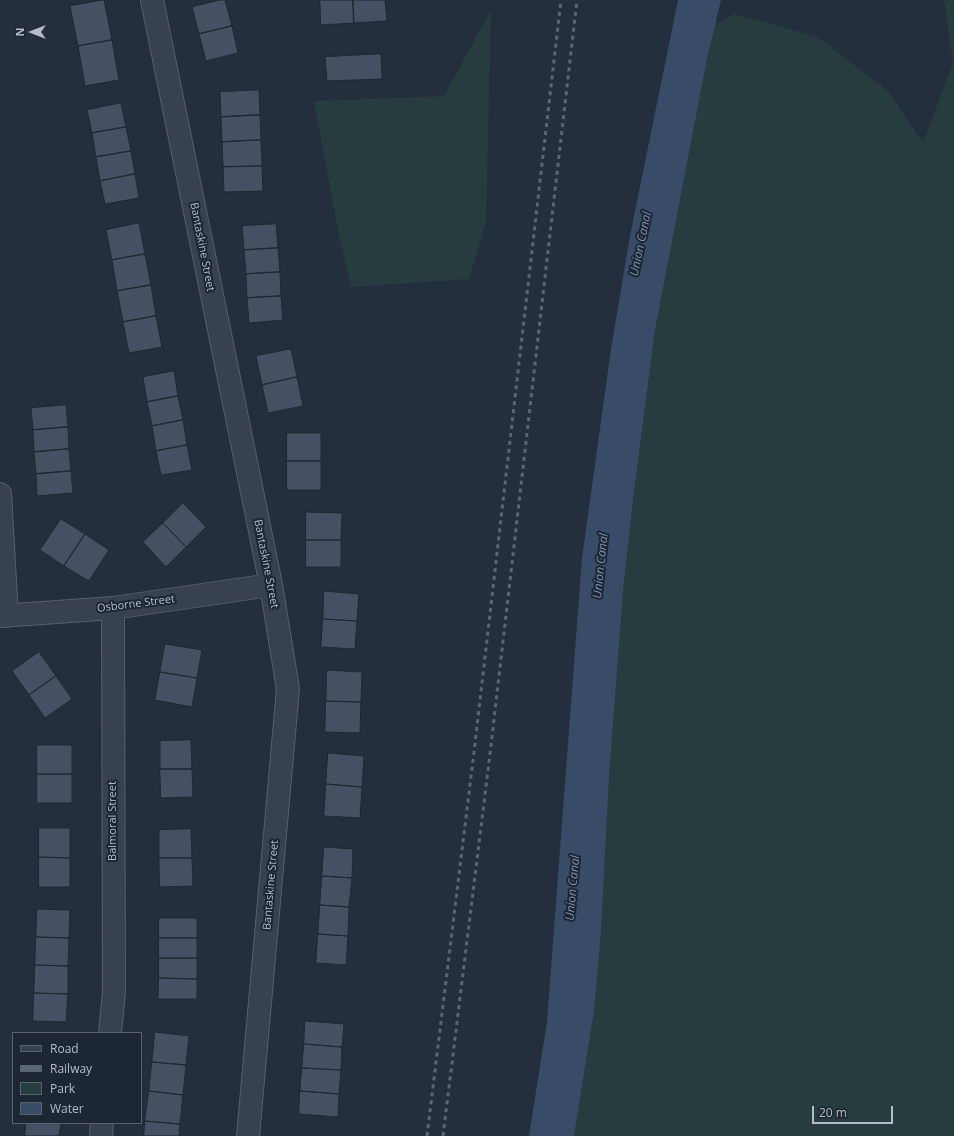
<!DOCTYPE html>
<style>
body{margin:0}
#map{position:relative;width:954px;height:1136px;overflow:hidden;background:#242f3e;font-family:"Open Sans",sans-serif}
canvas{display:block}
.legend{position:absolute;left:12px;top:1032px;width:130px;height:92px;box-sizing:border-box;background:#1d2633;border:1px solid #59626f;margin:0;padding:5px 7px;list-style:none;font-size:12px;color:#b4bcc9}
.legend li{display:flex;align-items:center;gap:8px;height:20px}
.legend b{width:20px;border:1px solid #59626f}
.north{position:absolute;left:12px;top:12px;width:40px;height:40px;-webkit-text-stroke:3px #1d2633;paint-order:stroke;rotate:270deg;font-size:11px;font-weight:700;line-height:16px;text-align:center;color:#b4bcc9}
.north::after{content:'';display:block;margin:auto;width:14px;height:18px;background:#b4bcc9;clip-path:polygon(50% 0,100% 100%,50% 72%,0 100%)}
.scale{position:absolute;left:812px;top:1106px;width:81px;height:18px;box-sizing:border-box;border:2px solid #b4bcc9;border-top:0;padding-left:5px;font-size:12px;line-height:14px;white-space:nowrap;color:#b4bcc9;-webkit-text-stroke:3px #1d2633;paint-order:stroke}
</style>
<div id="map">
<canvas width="954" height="1136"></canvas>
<ul class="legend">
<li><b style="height:5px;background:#38414e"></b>Road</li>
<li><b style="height:5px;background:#5a6575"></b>Railway</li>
<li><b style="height:11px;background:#263c3f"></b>Park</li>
<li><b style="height:11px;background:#394c67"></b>Water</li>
</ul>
<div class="north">N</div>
<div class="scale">20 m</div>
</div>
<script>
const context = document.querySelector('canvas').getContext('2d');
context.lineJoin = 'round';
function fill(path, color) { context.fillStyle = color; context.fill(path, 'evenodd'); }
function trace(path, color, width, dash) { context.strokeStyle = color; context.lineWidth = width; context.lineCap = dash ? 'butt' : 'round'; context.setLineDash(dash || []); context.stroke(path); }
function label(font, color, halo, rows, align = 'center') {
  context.font = font + ' "Open Sans",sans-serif'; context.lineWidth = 4; context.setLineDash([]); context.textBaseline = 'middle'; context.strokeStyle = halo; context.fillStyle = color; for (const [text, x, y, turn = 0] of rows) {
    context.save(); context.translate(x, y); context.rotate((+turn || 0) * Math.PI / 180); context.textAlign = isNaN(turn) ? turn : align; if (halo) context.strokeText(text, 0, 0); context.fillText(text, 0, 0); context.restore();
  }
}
fill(new Path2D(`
 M 944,0 L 954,0 L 954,1136 L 574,1136 L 594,1011 L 601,933 L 609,777 L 623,592 L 634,492 L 655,330 L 707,59 L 715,24 L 735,14 L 818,37 L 889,92 L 923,143 L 953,63 Z
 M 491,10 L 486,222 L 469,279 L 351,287 L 338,231 L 314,101 L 444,96 Z`), '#263c3f');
fill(new Path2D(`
 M 678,0 L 721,0 L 707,59 L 655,330 L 634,492 L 623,592 L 609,777 L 601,933 L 594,1011 L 574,1136 L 529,1136 L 547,1022 L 582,558 L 611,349 L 630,236 Z`), '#394c67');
const building = new Path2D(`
 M 104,0 L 112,40 L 78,46 L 70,6 Z
 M 220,0 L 225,0 L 232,26 L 199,34 L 192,7 Z
 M 320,0 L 353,0 L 354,23 L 321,25 Z
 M 353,0 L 385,0 L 387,21 L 354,23 Z
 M 232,26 L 238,53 L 206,61 L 199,34 Z
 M 112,40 L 119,80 L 85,86 L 78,46 Z
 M 381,54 L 382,79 L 327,81 L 325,57 Z
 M 259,90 L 260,115 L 221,117 L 220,92 Z
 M 121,103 L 126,127 L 92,133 L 87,110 Z
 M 260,115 L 261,140 L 222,142 L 221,117 Z
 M 126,127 L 131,151 L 96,157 L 92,133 Z
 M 261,140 L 262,166 L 223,167 L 222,142 Z
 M 131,151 L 135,174 L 100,181 L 96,157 Z
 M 262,166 L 263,191 L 224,192 L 223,167 Z
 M 135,174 L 139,198 L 105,204 L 100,181 Z
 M 139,223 L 145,254 L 112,260 L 106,230 Z
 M 276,224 L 278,248 L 244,250 L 242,226 Z
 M 278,248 L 280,272 L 246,274 L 244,250 Z
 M 145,254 L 151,285 L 117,291 L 112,260 Z
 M 280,272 L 281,296 L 247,298 L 246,274 Z
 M 151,285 L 156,316 L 123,322 L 117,291 Z
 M 281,296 L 283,320 L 249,323 L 247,298 Z
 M 156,316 L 162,347 L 129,353 L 123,322 Z
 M 291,349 L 297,377 L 262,385 L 256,356 Z
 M 174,371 L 178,396 L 147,402 L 143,377 Z
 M 297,377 L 303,406 L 268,413 L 262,385 Z
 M 178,396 L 183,420 L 152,426 L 147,402 Z
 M 66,405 L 68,427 L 33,430 L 31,408 Z
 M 183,420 L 187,445 L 156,451 L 152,426 Z
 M 68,427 L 69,449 L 34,452 L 33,430 Z
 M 287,433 L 321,433 L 321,461 L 287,461 Z
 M 187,445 L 192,470 L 161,475 L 156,451 Z
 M 69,449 L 71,471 L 36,474 L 34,452 Z
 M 287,461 L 321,461 L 321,490 L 287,490 Z
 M 71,471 L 73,493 L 37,496 L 36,474 Z
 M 183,503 L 206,527 L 186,547 L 163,523 Z
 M 306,512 L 342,513 L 341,540 L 306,540 Z
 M 61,519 L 85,534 L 64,566 L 40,550 Z
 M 163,523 L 186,547 L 166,567 L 143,542 Z
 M 85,534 L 109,550 L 89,581 L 64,566 Z
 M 306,540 L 341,540 L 341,567 L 306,567 Z
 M 324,591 L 359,594 L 357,621 L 323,619 Z
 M 323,619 L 357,621 L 355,649 L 321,647 Z
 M 165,644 L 202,650 L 197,678 L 160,672 Z
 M 39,652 L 56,676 L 29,695 L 12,671 Z
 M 327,670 L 362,672 L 361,702 L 326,701 Z
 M 160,672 L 197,678 L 192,707 L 155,700 Z
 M 56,676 L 72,699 L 45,718 L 29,695 Z
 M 326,701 L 361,702 L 360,733 L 325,732 Z
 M 191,740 L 192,769 L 160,769 L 160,741 Z
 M 37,745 L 72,745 L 72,774 L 37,774 Z
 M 328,753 L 364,756 L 362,787 L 326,784 Z
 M 160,769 L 192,769 L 193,797 L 161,798 Z
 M 37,774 L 72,774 L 72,803 L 37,803 Z
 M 326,784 L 362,787 L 360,818 L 324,816 Z
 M 39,828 L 70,828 L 70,858 L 39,857 Z
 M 191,829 L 192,858 L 159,858 L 159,830 Z
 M 324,847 L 353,849 L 352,878 L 322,876 Z
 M 39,857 L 70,858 L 70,887 L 39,887 Z
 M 159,858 L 192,858 L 193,886 L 160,887 Z
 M 322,876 L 352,878 L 349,907 L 320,905 Z
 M 320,905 L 349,907 L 348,936 L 318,934 Z
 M 37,909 L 70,910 L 69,938 L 36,937 Z
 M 159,918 L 197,918 L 197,938 L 159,938 Z
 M 318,934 L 348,936 L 346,965 L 316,963 Z
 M 36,937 L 69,938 L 68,966 L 35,965 Z
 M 159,938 L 197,938 L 197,958 L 159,958 Z
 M 159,958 L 197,958 L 197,979 L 159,978 Z
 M 35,965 L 68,966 L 68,994 L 34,993 Z
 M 159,978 L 197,979 L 197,999 L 158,999 Z
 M 34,993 L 68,994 L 66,1022 L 33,1021 Z
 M 305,1021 L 344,1024 L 342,1047 L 304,1044 Z
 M 155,1032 L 189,1036 L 186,1065 L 152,1062 Z
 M 304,1044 L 342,1047 L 341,1070 L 302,1068 Z
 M 152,1062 L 186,1065 L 183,1095 L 149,1091 Z
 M 302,1068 L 341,1070 L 339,1094 L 300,1091 Z
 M 149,1091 L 183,1095 L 180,1124 L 145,1121 Z
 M 300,1091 L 339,1094 L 338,1117 L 299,1114 Z
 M 145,1121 L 180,1124 L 179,1136 L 144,1136 Z
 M 26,1123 L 61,1123 L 59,1136 L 25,1136 Z`);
fill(building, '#455162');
trace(building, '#1f2835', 1);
const minor = new Path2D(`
 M 152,0 L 271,585 L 288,689 L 248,1136
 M 0,494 L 7,616
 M 0,616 L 113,608 L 271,585
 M 110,1033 L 114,992 L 113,608
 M 101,1136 L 102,1123`);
trace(minor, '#565f6c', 24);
trace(minor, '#38414e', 22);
trace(new Path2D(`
 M 427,1136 L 474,752 L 561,0
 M 443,1136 L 490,754 L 577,0`), '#5a6575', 3, [4, 4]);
label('11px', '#b4bcc9', '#1d2633', [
 ["Bantaskine Street",202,247,79],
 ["Bantaskine Street",266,564,79],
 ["Osborne Street",136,604,-7],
 ["Balmoral Street",113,821,-90],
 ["Bantaskine Street",271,885,-85]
]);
label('italic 12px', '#7c92b1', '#1d2633', [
 ["Union Canal",641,244,-78],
 ["Union Canal",601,566,-84],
 ["Union Canal",573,888,-85]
]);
</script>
